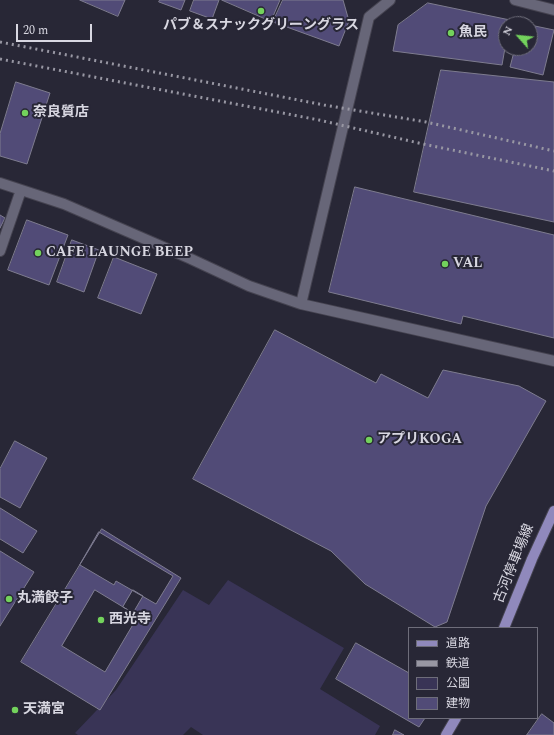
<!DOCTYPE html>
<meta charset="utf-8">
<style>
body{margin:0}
#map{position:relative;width:554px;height:735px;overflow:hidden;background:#282736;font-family:Spectral,"Noto Sans JP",serif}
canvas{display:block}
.legend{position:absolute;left:408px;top:627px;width:130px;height:92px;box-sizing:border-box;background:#282736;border:1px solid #6e6d7a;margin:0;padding:5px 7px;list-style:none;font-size:12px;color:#d8d7e1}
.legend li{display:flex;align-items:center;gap:8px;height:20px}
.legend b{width:20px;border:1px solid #6e6d7a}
.north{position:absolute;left:498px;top:16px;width:40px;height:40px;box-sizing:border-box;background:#282736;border:1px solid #6e6d7a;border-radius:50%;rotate:297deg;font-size:11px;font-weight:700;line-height:16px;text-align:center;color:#d8d7e1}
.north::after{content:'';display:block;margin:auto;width:14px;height:18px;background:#73d25c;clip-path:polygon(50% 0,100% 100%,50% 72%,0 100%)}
.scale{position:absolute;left:16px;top:24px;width:76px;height:18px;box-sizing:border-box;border:2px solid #d8d7e1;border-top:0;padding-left:5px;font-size:12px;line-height:14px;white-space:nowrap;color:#d8d7e1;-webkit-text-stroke:3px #282736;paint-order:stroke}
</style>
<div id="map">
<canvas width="554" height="735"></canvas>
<ul class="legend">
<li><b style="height:5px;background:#9089bc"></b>道路</li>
<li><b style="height:5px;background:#9897a3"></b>鉄道</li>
<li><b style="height:11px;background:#393456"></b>公園</li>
<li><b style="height:11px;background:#514b77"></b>建物</li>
</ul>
<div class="north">N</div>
<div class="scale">20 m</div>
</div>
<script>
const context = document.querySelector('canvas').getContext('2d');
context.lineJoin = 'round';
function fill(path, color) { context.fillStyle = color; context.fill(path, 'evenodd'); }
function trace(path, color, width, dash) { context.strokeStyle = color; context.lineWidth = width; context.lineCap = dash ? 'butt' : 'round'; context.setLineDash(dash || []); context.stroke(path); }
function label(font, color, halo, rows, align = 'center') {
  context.font = font + ' Spectral,"Noto Sans JP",serif'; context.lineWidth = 4; context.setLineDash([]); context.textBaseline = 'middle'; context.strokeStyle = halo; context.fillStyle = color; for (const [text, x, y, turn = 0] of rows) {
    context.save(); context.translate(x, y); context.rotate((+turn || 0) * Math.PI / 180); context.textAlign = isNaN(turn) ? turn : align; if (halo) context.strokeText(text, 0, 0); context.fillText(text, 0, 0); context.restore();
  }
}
fill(new Path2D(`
 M 228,580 L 344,648 L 320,689 L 380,726 L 375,735 L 203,735 L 191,727 L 183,735 L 78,735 L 75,733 L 116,690 L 183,590 L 209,605 Z`), '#393456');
const building = new Path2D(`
 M 80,0 L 125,0 L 118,16 Z
 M 160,0 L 185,0 L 181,10 L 159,2 Z
 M 194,0 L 219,0 L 212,19 L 190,11 Z
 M 222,0 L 280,0 L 271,21 Z
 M 283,0 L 343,0 L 349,21 L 339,46 L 273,22 Z
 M 428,3 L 510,20 L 509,24 L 506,24 L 506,42 L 502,65 L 393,51 L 398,25 Z
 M 530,25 L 554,30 L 543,75 L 510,67 L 515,48 L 530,48 Z
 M 441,70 L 554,82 L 554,222 L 414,192 Z
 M 16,82 L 50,93 L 27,164 L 0,156 L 0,134 Z
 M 355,187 L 554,235 L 554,338 L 463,316 L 461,324 L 329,292 Z
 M 0,215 L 5,218 L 0,228 Z
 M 27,220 L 68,235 L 49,285 L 8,270 Z
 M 72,240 L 99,250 L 84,292 L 57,282 Z
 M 114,257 L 157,274 L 141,314 L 98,298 Z
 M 275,330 L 376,383 L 381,374 L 428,398 L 443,370 L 519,386 L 546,401 L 486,506 L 447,622 L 435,627 L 365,584 L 331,551 L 193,479 Z
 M 15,441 L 47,458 L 20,508 L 0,497 L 0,469 Z
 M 0,508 L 37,531 L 23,553 L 0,539 Z
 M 102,529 L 181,578 L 100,710 L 21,662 Z
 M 99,532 L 173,576 L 156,604 L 116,581 L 114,585 L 80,565 Z
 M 0,551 L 34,572 L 0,626 Z
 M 95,590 L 138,616 L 105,672 L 62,646 Z
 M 133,590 L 143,596 L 133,613 L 123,607 Z
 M 356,643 L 409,673 L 409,718 L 425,718 L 419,727 L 336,679 Z
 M 542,714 L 554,723 L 554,735 L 527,735 Z
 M 395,730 L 404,735 L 393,735 Z`);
fill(building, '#514b77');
trace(building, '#7e7c8f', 1);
const minor = new Path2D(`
 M 515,0 L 554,10
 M 0,183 L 64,204 L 191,259 L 249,286 L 301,304 L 554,361
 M 0,251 L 21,190
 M 301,304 L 369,17 L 390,0`);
const major = new Path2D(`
 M 504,628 L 532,559 L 554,511
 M 446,735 L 456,718`);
trace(minor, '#454350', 12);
trace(major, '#454350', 12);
trace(minor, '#676678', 10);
trace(major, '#9089bc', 10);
trace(new Path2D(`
 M 0,42 L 324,105 L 426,122 L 554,151
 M 0,59 L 319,120 L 423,144 L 554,171`), '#9897a3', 3, [2, 4]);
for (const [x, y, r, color] of [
 [261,11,4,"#73d25c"],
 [451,33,4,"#73d25c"],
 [25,113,4,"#73d25c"],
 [38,253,4,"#73d25c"],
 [445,264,4,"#73d25c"],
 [369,440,4,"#73d25c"],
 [9,599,4,"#73d25c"],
 [101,620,4,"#73d25c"],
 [15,710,4,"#73d25c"]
]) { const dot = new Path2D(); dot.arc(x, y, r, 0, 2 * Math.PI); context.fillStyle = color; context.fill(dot); trace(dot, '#282736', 1.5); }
label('bold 14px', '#d8d7e1', '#282736', [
 ["パブ＆スナックグリーングラス",261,26,"center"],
 ["魚民",459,33],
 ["奈良質店",33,113],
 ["CAFE LAUNGE BEEP",46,253],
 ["VAL",453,264],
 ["アプリKOGA",377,440],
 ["丸満餃子",17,599],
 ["西光寺",109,620],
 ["天満宮",23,710]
], 'left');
label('14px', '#d8d7e1', '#282736', [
 ["古河停車場線",515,564,-68]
]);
</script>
